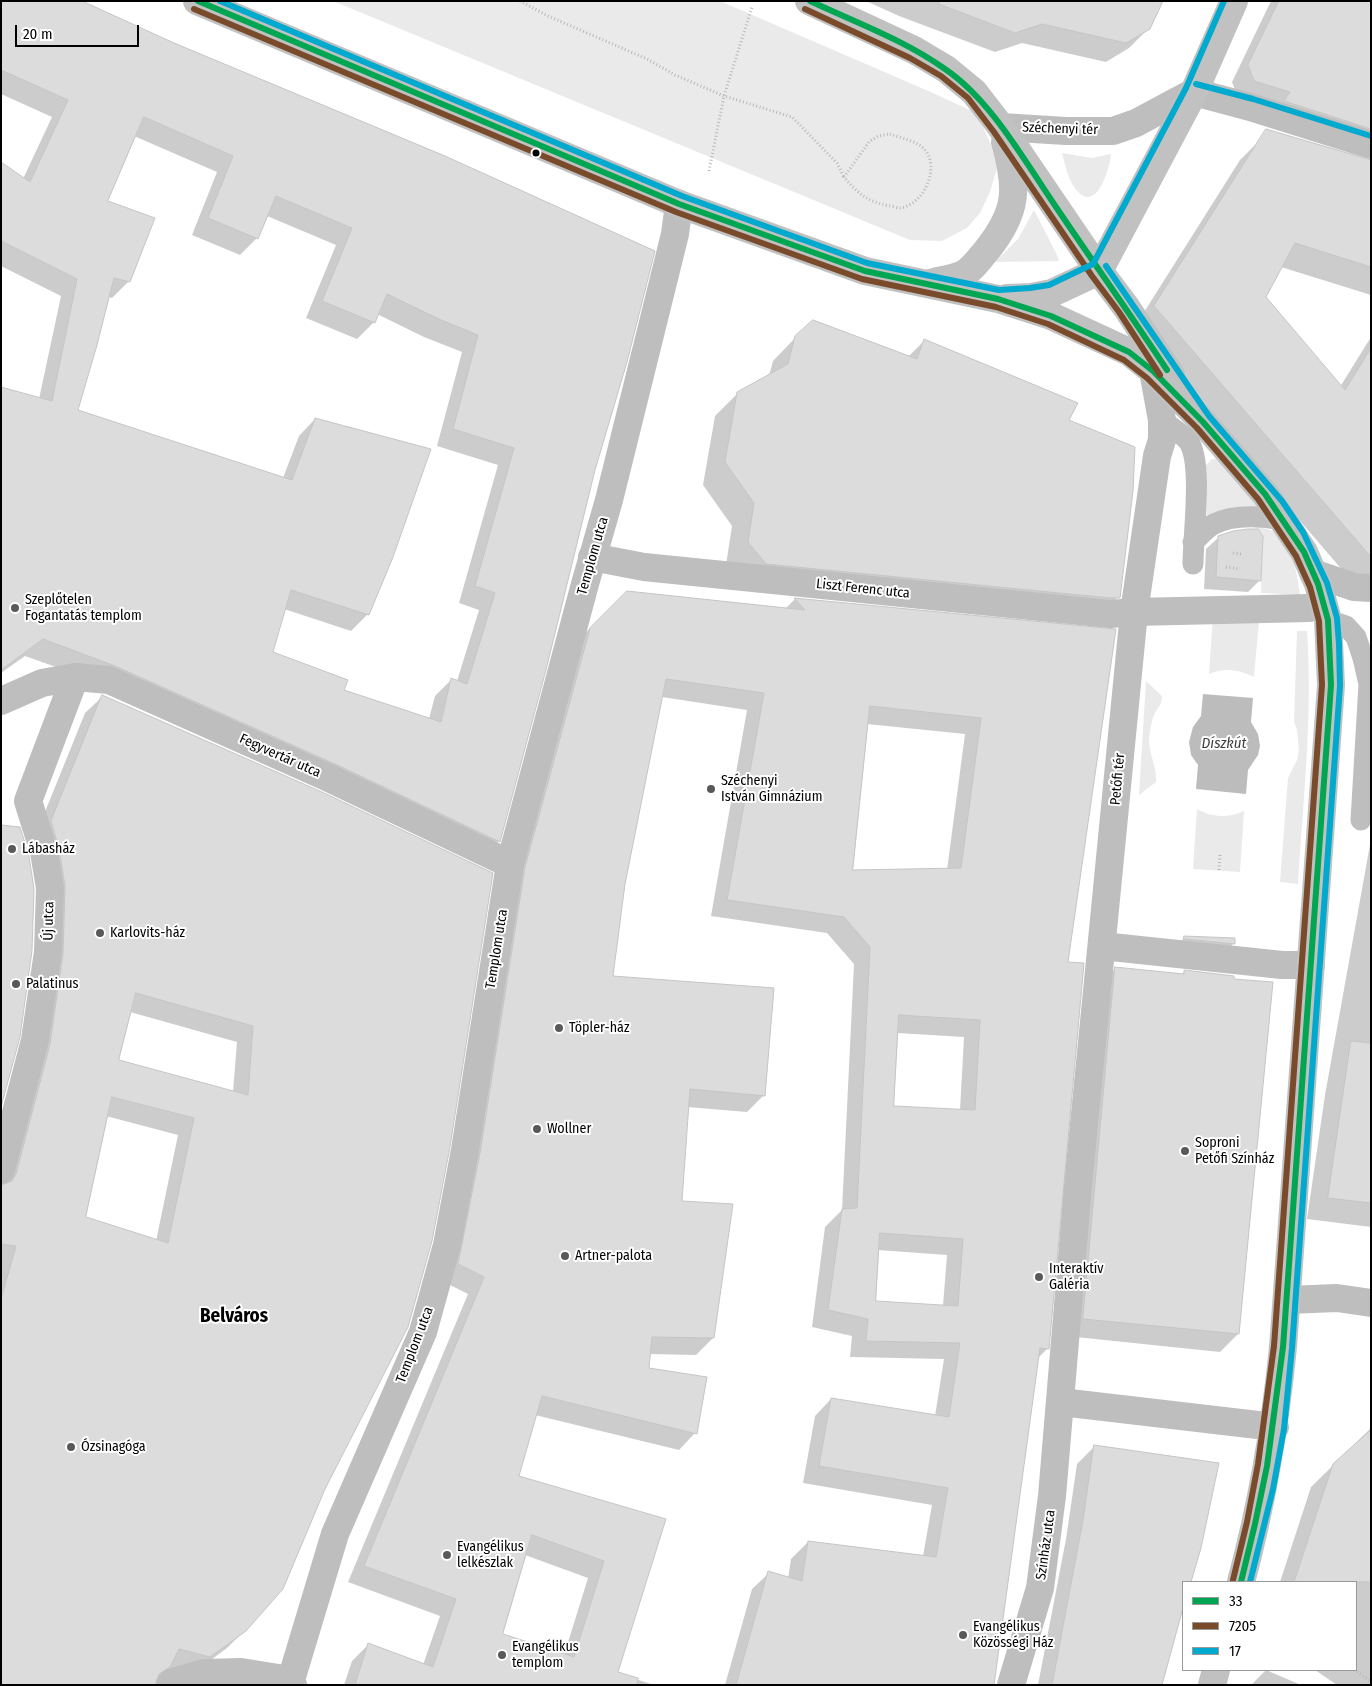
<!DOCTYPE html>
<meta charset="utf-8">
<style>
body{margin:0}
#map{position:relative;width:1372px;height:1686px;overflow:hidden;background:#fff;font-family:"Fira Sans Condensed",sans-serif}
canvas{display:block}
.frame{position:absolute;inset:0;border:2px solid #000;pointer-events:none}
.legend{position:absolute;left:1182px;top:1581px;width:175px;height:90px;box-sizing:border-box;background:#fff;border:1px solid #999;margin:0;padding:6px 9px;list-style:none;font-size:15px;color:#000}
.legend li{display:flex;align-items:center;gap:10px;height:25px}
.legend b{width:25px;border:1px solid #999}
.scale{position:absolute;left:15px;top:25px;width:124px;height:22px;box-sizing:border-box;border:2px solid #000;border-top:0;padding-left:6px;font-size:15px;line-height:18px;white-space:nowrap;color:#000;-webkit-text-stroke:4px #fff;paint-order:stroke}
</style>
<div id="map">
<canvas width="1372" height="1686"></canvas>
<div class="frame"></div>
<ul class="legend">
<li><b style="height:6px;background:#00a651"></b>33</li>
<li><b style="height:6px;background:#7a4b2a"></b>7205</li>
<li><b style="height:6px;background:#00a9ce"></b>17</li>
</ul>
<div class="scale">20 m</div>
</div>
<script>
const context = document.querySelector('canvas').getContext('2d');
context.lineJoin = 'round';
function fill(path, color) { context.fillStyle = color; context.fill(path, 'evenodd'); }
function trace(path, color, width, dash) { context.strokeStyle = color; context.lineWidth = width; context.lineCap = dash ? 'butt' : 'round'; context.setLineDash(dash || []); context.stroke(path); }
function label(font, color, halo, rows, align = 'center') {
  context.font = font + ' "Fira Sans Condensed",sans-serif'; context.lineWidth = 4; context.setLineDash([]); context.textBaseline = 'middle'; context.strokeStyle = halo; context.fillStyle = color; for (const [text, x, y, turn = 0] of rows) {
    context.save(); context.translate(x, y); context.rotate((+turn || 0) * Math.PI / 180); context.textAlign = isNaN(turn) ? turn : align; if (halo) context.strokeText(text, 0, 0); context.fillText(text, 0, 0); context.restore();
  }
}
fill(new Path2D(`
 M 333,1 L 720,1 L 933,93 L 972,111 L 983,127 L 991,145 L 997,168 L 990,192 L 980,213 L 967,228 L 942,241 L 910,240 Z
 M 1062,153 L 1092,158 L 1111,154 C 1110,166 1098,212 1078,192 C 1069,183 1065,165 1062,153 Z
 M 1034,210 L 1056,253 L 1059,261 L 995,262 L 1018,239 Z
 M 1222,458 L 1262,509 L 1207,519 L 1206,465 L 1212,459 Z
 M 1255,527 C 1262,528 1272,529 1277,534 C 1294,549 1297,574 1300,595 L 1261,593 L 1263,536 Z
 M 1213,616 L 1259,620 L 1254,677 C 1240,670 1224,667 1209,674 Z
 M 1297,631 L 1307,631 C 1313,715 1303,800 1298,884 L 1280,882 L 1288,778 L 1297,760 L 1299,750 L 1297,730 L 1294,722 Z
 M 1146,681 L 1162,696 C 1162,704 1159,706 1155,713 C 1151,721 1150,731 1149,740 C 1149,754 1157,767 1156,782 L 1139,795 Z
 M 1197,809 C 1212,818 1228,818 1244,811 L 1240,872 L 1193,869 Z`), '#eaeaea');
fill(new Path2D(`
 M 1203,694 L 1253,698 L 1251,722 L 1258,734 L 1260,746 L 1258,755 L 1248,770 L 1246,794 L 1196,789 L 1198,765 L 1191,755 L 1189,742 L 1193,727 L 1201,716 Z`), '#bcbcbc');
fill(new Path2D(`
 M 1,1 L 173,44 L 444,158 L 594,469 L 499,841 L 482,858 L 98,682 L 25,656 L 1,673 L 1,388 L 39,399 L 61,296 L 1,266 L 1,163 L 23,179 L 52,117 L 1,94 ZM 134,136 L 217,172 L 192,235 L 240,255 L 257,238 L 267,216 L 336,245 L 306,318 L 357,339 L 374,322 L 377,314 L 424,337 L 462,352 L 437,446 L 498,465 L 459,603 L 479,610 L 457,681 L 452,679 L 435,696 L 429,719 L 342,691 L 272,653 L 284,609 L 351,631 L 368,614 L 315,419 L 299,436 L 283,478 L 76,410 L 108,297 L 112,298 L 129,281 L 107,202 Z
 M 866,1 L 1162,1 L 1149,28 L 1129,48 L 1106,62 L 1022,43 L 995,52 L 899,16 Z
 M 1271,1 L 1371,1 L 1371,139 L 1238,97 L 1232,82 Z
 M 1262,138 L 1371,176 L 1371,295 L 1281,267 L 1265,297 L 1340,387 L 1371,337 L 1371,579 L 1344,572 L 1134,328 L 1240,160 Z
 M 796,337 L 908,357 L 924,341 L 1068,421 L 1118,597 L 1096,620 L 726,565 L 732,526 L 703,485 L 715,416 L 738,393 L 769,376 L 773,361 Z
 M 1219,537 L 1260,580 L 1248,592 L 1204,589 L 1206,549 Z
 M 795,599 L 1114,630 L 1067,963 L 1047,1349 L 1038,1358 L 993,1685 L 725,1685 L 752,1589 L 769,1573 L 788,1579 L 791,1559 L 808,1542 L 923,1556 L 932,1505 L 803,1483 L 815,1416 L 831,1399 L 935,1416 L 944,1359 L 850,1357 L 852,1336 L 812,1327 L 825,1227 L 842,1210 L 854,964 L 827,933 L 711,916 L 747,710 L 662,697 L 623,884 L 611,978 L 764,1095 L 747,1112 L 687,1107 L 680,1202 L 713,1338 L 696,1355 L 649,1354 L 648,1369 L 695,1433 L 679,1450 L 535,1415 L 517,1477 L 664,1520 L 617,1673 L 654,1685 L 344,1685 L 352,1661 L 369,1644 L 423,1665 L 440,1616 L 348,1582 L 468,1294 L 442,1281 L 509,885 L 573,646 L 590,628 L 785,609 ZM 867,724 L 965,734 L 947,870 L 852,872 ZM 897,1033 L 964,1037 L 960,1110 L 893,1107 ZM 878,1250 L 947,1255 L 943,1306 L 874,1302 ZM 525,1555 L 588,1578 L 564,1655 L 502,1635 Z
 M 102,697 L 322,793 L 245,1630 L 227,1648 L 192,1674 L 182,1674 L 154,1683 L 1,1685 L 1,1186 L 34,1062 L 47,972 L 34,839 L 85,713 ZM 130,1012 L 237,1042 L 233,1092 L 117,1061 ZM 106,1116 L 178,1135 L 156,1241 L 85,1218 Z
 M 1371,839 L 1371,1227 L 1307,1219 L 1325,1095 Z
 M 1185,937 L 1233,944 L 1216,961 L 1167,955 Z
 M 1116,968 L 1181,975 L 1184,972 L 1233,980 L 1272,984 L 1238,1334 L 1220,1352 L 1066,1336 L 1098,986 Z
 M 1371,1428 L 1371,1685 L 1337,1685 L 1315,1670 L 1356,1670 L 1356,1582 L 1280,1582 L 1311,1487 Z
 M 1095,1446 L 1199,1548 L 1190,1582 L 1183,1582 L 1183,1604 L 1160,1685 L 1038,1685 L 1066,1539 L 1077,1464 Z
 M 1266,1670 L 1301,1685 L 1251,1685 Z`), '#0003');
const building = new Path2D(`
 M 1,1 L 82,1 L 174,43 L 445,156 L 655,251 L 627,362 L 595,470 L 546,670 L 500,842 L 335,764 L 115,666 L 43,639 L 1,670 L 1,387 L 52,401 L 77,279 L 1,241 L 1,162 L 30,182 L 68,100 L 1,70 ZM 144,117 L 233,156 L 208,218 L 258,239 L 276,196 L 352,228 L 322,301 L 375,323 L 387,294 L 441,320 L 478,335 L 453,429 L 514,448 L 475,586 L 495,593 L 467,684 L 451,678 L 441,722 L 344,690 L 348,680 L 273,652 L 291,590 L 369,615 L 393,557 L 431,449 L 315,418 L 292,480 L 78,410 L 97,345 L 114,278 L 130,282 L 155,218 L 108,201 Z
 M 939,1 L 1163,1 L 1150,29 L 1126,43 L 1042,24 L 1015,33 L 939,4 Z
 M 1279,1 L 1371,1 L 1371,129 L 1284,101 L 1290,92 L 1254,81 L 1248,65 Z
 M 1266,129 L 1371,160 L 1371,267 L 1295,243 L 1266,297 L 1345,390 L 1371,348 L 1371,557 L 1154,306 Z
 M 813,320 L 917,359 L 924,339 L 1078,403 L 1069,420 L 1135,447 L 1133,491 L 1120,598 L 1110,598 L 766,564 L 748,542 L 754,503 L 725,462 L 737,392 L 788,364 L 795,336 Z
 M 1248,529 L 1258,529 L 1263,536 L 1261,581 L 1216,577 L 1218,536 L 1233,531 Z
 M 627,591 L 805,610 L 794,598 L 1116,629 L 1068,962 L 1084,963 L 1049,1349 L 1040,1348 L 994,1685 L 736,1685 L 768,1571 L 802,1581 L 808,1541 L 936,1557 L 948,1488 L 819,1466 L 831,1398 L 949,1417 L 960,1343 L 866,1341 L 868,1319 L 828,1310 L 842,1209 L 857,1208 L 870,947 L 844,917 L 727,900 L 764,693 L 666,679 L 625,884 L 613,976 L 774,988 L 765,1096 L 690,1089 L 682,1201 L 733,1204 L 714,1338 L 652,1337 L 649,1368 L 707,1377 L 697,1434 L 542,1396 L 519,1476 L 666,1519 L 618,1672 L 638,1678 L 637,1685 L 355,1685 L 368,1643 L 433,1667 L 456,1599 L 364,1566 L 484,1277 L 458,1264 L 480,1153 L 525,867 L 590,628 ZM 870,706 L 981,718 L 961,868 L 853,870 ZM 899,1015 L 980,1020 L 975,1110 L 894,1106 ZM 880,1233 L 963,1239 L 958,1306 L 876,1301 ZM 532,1535 L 604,1561 L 574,1657 L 503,1634 Z
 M 102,695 L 322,792 L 493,873 L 450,1147 L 432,1241 L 408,1327 L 325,1489 L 283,1589 L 246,1631 L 210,1657 L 179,1649 L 170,1667 L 159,1674 L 155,1685 L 1,1685 L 1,1299 L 16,1246 L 1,1244 L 1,1185 L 12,1181 L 16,1174 L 50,1044 L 63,954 L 65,886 L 59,849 L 51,821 ZM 136,993 L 253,1026 L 248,1095 L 119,1060 ZM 112,1097 L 194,1118 L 168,1243 L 86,1217 Z
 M 1,825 L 20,827 L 29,856 L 34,889 L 32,951 L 20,1037 L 1,1107 Z
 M 1184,936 L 1235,938 L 1235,944 L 1184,939 Z
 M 1115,967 L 1184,974 L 1184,970 L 1234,976 L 1234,979 L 1273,982 L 1239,1334 L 1083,1319 Z
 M 1351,1041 L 1371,1043 L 1371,1203 L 1328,1198 Z
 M 1371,1430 L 1371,1582 L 1294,1582 L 1333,1464 Z
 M 1094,1445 L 1219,1463 L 1201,1548 L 1191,1582 L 1183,1582 L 1183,1608 L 1162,1685 L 1052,1685 L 1083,1520 Z`);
fill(building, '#dcdcdc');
trace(building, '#c5c5c5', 1);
trace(new Path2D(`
 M 520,1 L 548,16 L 647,59 L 675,75 L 724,96 L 792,117 L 837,163 L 844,177
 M 890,134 C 900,138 918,141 925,150 C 940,168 924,205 900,208 C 897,208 892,206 889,206 C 867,201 858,194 844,177 L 869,142 L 878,136 Z
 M 709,171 L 724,96 L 752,7
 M 1233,553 L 1241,554
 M 1226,567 L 1240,569
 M 1219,870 L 1220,853
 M 1354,1670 L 1371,1681`), '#b8b8b8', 3, [1, 2.5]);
trace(new Path2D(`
 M 1162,420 C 1170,427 1183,434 1189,442 C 1203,464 1193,536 1193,564
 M 1193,542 C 1199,537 1206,528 1214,524 C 1234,514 1261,516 1283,520
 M 1328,620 L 1346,626 L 1356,637 L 1363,658 L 1369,684 L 1361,820`), '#bebebe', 21);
trace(new Path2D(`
 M 1001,127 L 1066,131 L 1113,131 L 1136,123 L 1194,92 L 1250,107 L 1371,145
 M 592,557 L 644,567 L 1110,614 L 1134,612 L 1309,608
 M 1313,573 L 1354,587 L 1371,588
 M 1,701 L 42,683 L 75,677 L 109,680 L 329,778 L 510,864
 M 1102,946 L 1282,965 L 1311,965
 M 1,1170 L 35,1040 L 48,952 L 50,888 L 44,852 L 28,801 L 75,677
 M 1288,1300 L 1337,1298 L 1371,1303
 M 1061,1402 L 1275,1427
 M 170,1685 L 173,1682 L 204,1673 L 241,1672 L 291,1680
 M 293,1685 L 291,1680 L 335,1534 L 423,1332 L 447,1245 L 465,1150 L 510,864 L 585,584 L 609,500 L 675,234 L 679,204
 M 1011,1685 L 1040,1588 L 1052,1496 L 1078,1186 L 1134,612 L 1157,456 L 1162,440 L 1162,420 L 1153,371`), '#bebebe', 28);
trace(new Path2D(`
 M 197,1 L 679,204 L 865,271 L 998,299 L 1051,316 L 1129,352 L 1153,371 L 1203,422 L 1265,494 L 1304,552 L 1318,584 L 1328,620 L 1331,685 L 1283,1347 C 1275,1428 1262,1504 1241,1582
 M 809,1 L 914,50 L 946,69 L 974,92 L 1001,127 L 1099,271 L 1126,307 L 1171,375
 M 930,283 C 940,280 953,279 963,274 C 972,270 981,257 987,250 C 1018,211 1018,189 1005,142
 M 1007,298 L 1031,297 L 1052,293 L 1099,271 L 1194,92 L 1234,1
 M 1212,1685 L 1216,1670`), '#c1c1c1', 28);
trace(new Path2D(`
 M 198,1 L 679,204 L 865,271 L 998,299 L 1051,316 L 1129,352 L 1153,371 L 1203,422 L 1265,494 L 1304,552 L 1318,584 L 1328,620 L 1331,685 L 1283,1347 L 1267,1466 L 1255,1524 L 1241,1582
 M 810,1 C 855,22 904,40 945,69 C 991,100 1025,162 1056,207 C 1093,262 1131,315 1167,370`), '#00a651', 6);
trace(new Path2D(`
 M 194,9 L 676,212 L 862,279 L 996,307 L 1048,324 L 1124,360 L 1147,378 L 1197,428 L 1258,499 L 1296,556 L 1310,587 L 1319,621 L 1322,685 L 1274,1346 L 1258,1464 L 1247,1522 L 1233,1580
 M 805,9 L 910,58 L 941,76 L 968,98 L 994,132 L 1092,276 L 1119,312 L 1160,375`), '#7a4b2a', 6);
trace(new Path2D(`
 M 220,1 L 682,196 L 867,263 L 999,290 L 1030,288 L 1049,285 L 1093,264 L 1186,88 L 1224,1
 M 1196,84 L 1253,99 L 1371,136
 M 1106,266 L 1209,416 L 1282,501 L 1303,532 L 1327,583 L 1337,618 L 1339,644 L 1340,686 L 1292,1348 L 1284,1429 L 1273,1489 L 1250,1582`), '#00a9ce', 6);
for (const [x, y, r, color] of [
 [536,153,4.5,"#000"],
 [15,608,5,"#595959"],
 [711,789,5,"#595959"],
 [12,849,5,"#595959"],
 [100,933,5,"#595959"],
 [16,984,5,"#595959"],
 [559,1028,5,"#595959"],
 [537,1129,5,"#595959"],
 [1185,1151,5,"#595959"],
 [565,1256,5,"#595959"],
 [1039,1277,5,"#595959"],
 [71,1447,5,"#595959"],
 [447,1555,5,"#595959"],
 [963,1635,5,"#595959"],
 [502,1655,5,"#595959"]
]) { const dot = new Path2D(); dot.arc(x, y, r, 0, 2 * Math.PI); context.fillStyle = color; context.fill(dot); trace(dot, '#fff', 2); }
label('14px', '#000', '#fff', [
 ["Széchenyi tér",1060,129,2],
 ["Templom utca",593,556,-74],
 ["Liszt Ferenc utca",863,589,6],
 ["Fegyvertár utca",280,756,24],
 ["Petőfi tér",1118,779,-85],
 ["Új utca",49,921,-89],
 ["Templom utca",497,949,-81],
 ["Templom utca",415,1345,-69],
 ["Színház utca",1046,1545,-82]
]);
label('14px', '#000', '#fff', [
 ["Szeplőtelen",25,600],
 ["Fogantatás templom",25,616],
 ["Széchenyi",721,781],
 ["István Gimnázium",721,797],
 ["Lábasház",22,849],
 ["Karlovits-ház",110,933],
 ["Palatinus",26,984],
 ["Töpler-ház",569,1028],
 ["Wollner",547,1129],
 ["Soproni",1195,1143],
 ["Petőfi Színház",1195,1159],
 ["Artner-palota",575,1256],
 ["Interaktív",1049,1269],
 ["Galéria",1049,1285],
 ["Ózsinagóga",81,1447],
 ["Evangélikus",457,1547],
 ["lelkészlak",457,1563],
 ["Evangélikus",973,1627],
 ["Közösségi Ház",973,1643],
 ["Evangélikus",512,1647],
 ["templom",512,1663]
], 'left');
label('italic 15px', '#404040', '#fff', [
 ["Díszkút",1224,744]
]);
label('bold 19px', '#000', '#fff', [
 ["Belváros",234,1317]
]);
</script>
